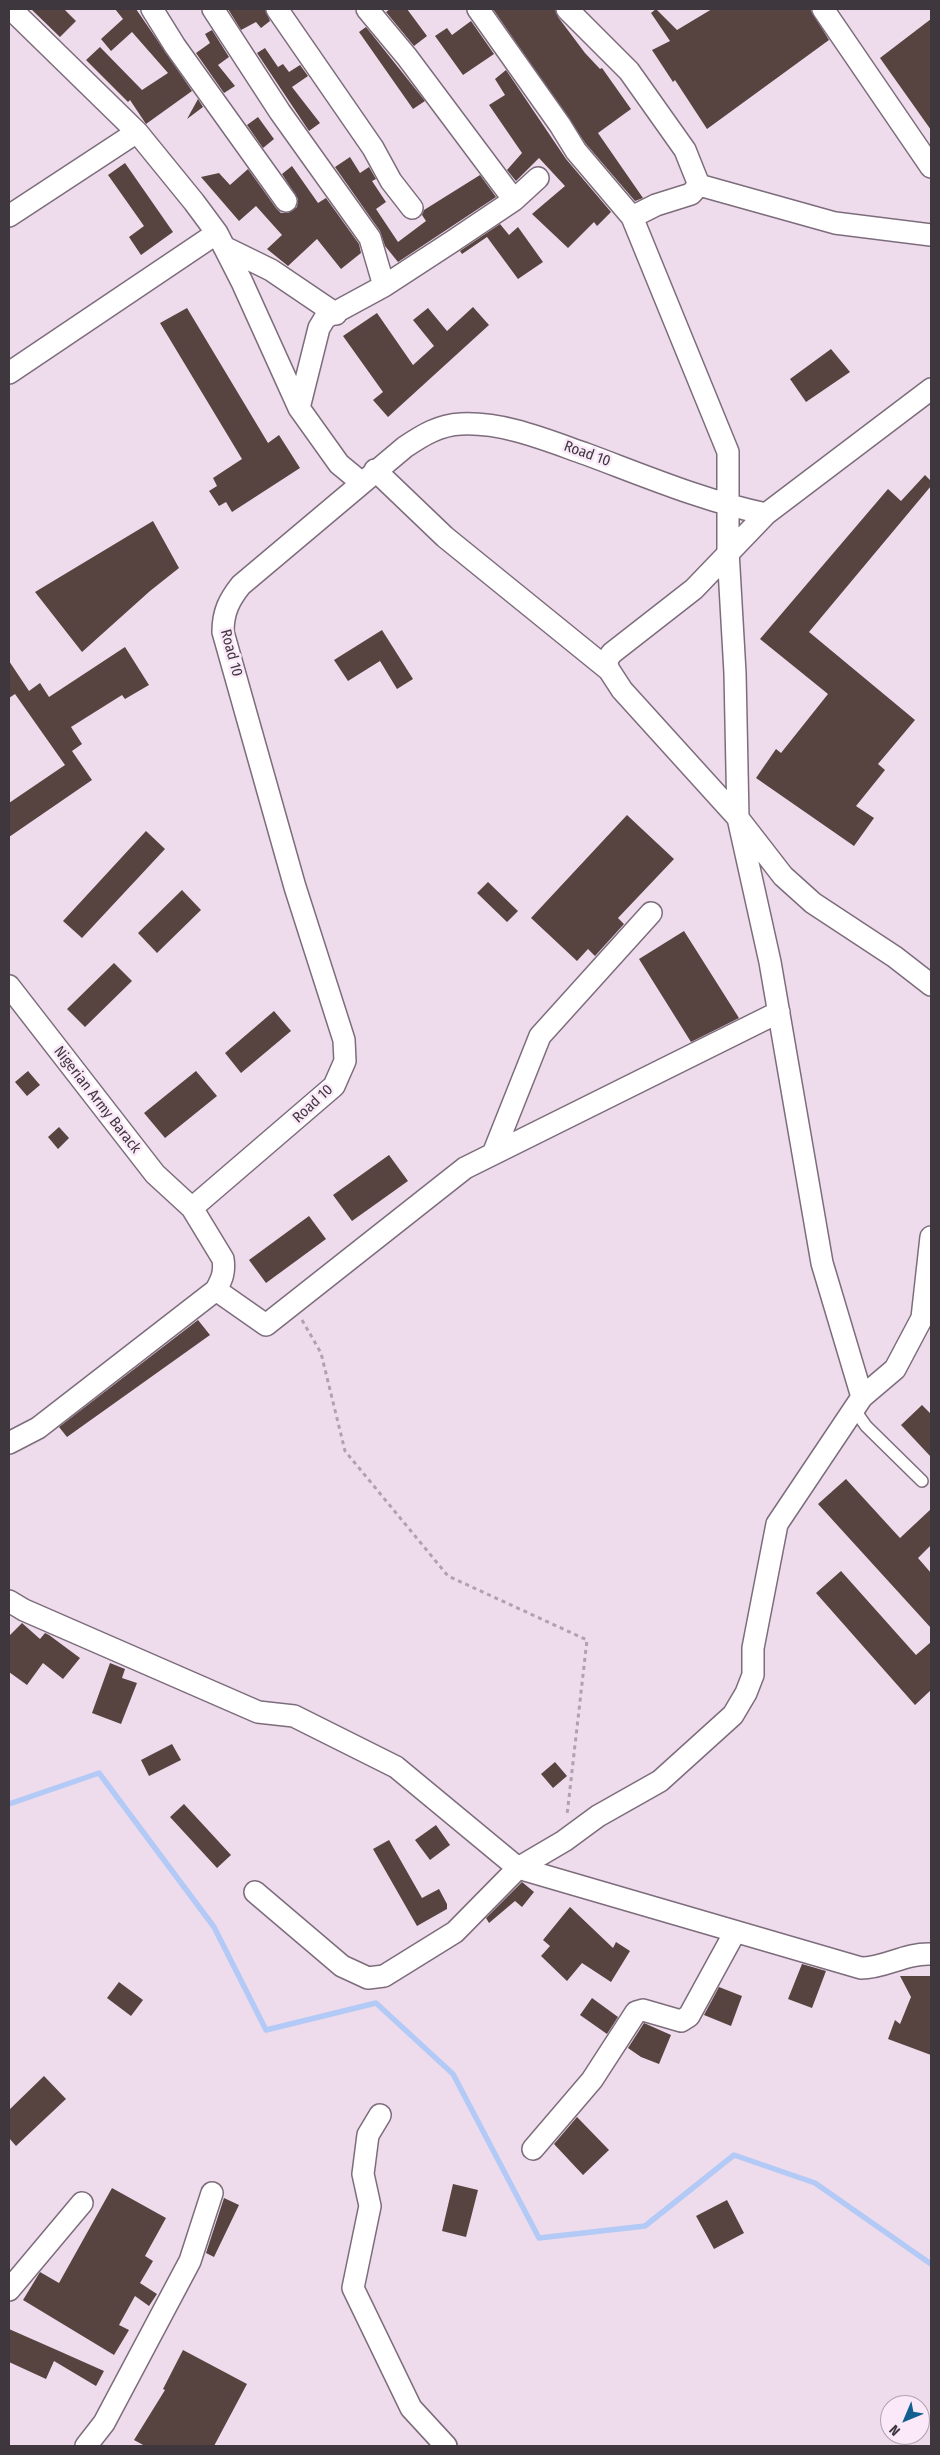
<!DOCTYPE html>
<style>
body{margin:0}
#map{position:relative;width:940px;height:2455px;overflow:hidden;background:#eedcec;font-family:"Fira Sans Condensed",sans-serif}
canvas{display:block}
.frame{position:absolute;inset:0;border:10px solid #3e373e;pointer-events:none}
.north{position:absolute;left:880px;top:2395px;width:50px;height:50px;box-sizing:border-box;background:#fbe9f9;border:1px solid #afa2ae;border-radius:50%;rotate:225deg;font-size:14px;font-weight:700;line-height:20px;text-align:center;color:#3e373e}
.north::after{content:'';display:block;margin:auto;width:18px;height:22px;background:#135f92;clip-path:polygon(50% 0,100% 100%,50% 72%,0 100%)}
</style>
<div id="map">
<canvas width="940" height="2455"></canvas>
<div class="frame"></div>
<div class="north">N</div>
</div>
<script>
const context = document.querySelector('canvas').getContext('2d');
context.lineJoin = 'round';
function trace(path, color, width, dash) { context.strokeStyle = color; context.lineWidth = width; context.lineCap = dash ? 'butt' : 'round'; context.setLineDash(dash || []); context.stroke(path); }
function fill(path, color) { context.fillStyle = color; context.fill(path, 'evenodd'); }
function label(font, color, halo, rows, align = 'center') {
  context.font = font + ' "Fira Sans Condensed",sans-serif'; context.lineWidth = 5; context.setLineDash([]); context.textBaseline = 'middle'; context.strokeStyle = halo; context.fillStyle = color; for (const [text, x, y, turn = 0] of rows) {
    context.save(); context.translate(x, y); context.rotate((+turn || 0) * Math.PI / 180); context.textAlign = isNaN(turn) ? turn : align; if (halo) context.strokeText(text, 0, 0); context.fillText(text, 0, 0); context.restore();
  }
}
trace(new Path2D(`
 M 9,1804 L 99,1773 L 214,1927 L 266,2030 L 376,2003 L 453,2074 L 539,2238 L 645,2226 L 734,2155 L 815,2183 L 931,2264`), '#b3caf6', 5.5);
fill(new Path2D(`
 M 31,9 L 64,9 L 76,21 L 60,37 Z
 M 115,9 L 136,9 L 192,91 L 146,124 L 130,100 L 128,102 L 86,60 L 100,47 L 142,90 L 168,73 L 132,32 L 111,51 L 101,39 L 123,19 Z
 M 228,9 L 265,9 L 270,21 L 261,28 L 256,22 L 241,30 Z
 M 390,9 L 407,9 L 427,36 L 414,46 L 386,12 Z
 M 493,9 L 555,9 L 558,17 L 585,53 L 600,69 L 602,68 L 631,109 L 598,133 L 643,198 L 635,201 L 586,144 Z
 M 656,9 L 677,30 L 712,9 L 810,9 L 829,40 L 707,129 L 675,80 L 673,82 L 652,50 L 670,41 L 651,13 Z
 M 931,19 L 931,130 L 880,58 Z
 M 471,21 L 494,54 L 463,75 L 435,36 L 447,28 L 452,35 Z
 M 366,27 L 425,101 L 413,109 L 359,32 Z
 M 212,30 L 229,57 L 218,65 L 235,86 L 224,93 L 196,53 L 210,43 L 205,34 Z
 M 265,48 L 278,67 L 283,64 L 289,72 L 300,65 L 308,76 L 292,87 L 320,123 L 309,131 L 257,53 Z
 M 506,70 L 566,159 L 611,212 L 597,226 L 594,222 L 568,248 L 532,214 L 565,186 L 539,158 L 516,181 L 507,170 L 522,153 L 489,105 L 505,95 L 495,79 Z
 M 198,99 L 203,107 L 187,119 Z
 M 258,117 L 274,139 L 263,148 L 247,125 Z
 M 350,157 L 360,173 L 369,167 L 376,179 L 372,181 L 386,202 L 376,209 L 398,242 L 426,221 L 422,215 L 424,210 L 480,175 L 496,197 L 398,262 L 385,246 L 380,231 L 335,167 Z
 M 125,163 L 173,232 L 141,255 L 129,237 L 144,226 L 108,175 Z
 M 292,166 L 318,203 L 326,198 L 359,244 L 361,253 L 341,269 L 317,239 L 288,266 L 267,249 L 282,235 L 256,206 L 239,221 L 201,177 L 219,173 L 230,185 L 248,169 L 276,208 L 281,213 L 288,213 L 297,207 L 298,199 L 282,174 Z
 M 500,224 L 509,235 L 518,227 L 543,262 L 518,279 L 487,237 L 462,254 L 460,251 Z
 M 473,307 L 489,325 L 388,417 L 373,400 L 383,392 L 343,336 L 377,313 L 413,365 L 434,346 L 413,320 L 428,308 L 447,331 Z
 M 187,308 L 268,443 L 279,435 L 300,468 L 232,512 L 226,502 L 219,506 L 209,491 L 217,486 L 213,478 L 242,459 L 160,323 Z
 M 831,349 L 850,372 L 806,402 L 790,379 Z
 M 925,475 L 931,481 L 931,486 L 809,632 L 915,720 L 878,764 L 885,770 L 856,806 L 874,818 L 854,846 L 756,778 L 776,749 L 781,753 L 828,694 L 760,639 L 888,489 L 901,501 Z
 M 153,521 L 179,568 L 150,591 L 82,652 L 35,592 Z
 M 382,630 L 413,679 L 397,689 L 380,661 L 348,681 L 334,660 Z
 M 125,647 L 149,685 L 125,699 L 122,695 L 71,727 L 82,744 L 72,751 L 92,780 L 9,837 L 9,803 L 65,765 L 15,694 L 9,698 L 9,661 L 29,691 L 40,683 L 49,697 Z
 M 627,815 L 674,859 L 618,918 L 624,924 L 595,956 L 588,949 L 577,961 L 531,918 Z
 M 146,831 L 165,849 L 82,938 L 63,921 Z
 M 488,882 L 518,911 L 507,922 L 477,893 Z
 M 182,890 L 201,910 L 157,953 L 138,933 Z
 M 684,931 L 739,1018 L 691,1042 L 639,959 Z
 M 114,963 L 132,981 L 85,1027 L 67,1009 Z
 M 274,1011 L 291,1031 L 241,1073 L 225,1053 Z
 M 28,1071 L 40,1085 L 27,1096 L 15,1082 Z
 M 196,1071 L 217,1096 L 165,1138 L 144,1113 Z
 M 59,1127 L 69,1138 L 58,1149 L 48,1137 Z
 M 389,1155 L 408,1181 L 352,1221 L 333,1195 Z
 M 309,1216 L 326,1239 L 266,1283 L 249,1260 Z
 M 198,1320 L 210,1335 L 67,1437 L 59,1427 Z
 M 922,1405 L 931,1414 L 931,1457 L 901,1425 Z
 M 846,1479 L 900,1538 L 931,1509 L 931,1545 L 918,1558 L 931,1573 L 931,1628 L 818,1504 Z
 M 841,1571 L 916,1655 L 931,1642 L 931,1690 L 915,1705 L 816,1593 Z
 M 22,1623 L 40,1639 L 45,1633 L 49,1635 L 80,1658 L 63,1679 L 43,1663 L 27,1685 L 9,1672 L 9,1636 Z
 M 110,1663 L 125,1669 L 122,1678 L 137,1683 L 121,1724 L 92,1713 Z
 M 172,1744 L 181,1760 L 149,1776 L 141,1760 Z
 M 555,1762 L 567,1776 L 553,1788 L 541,1774 Z
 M 184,1804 L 231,1855 L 217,1868 L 170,1817 Z
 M 436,1825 L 450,1845 L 430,1860 L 415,1840 Z
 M 389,1840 L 422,1898 L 439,1889 L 447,1904 L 447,1909 L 417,1926 L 373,1849 Z
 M 522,1882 L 534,1892 L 522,1907 L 515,1901 L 489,1923 L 486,1918 Z
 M 570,1907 L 613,1948 L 616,1942 L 630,1951 L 611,1982 L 582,1963 L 567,1981 L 541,1956 L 550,1946 L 543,1940 Z
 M 802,1964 L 826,1971 L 812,2008 L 788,1999 Z
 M 900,1976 L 931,1976 L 931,2055 L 888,2039 L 895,2020 L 900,2024 L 911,1997 Z
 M 119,1982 L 143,2000 L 131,2016 L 107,1998 Z
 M 719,1987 L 742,1996 L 731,2026 L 704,2015 Z
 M 592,1998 L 618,2017 L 607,2034 L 580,2015 Z
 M 644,2023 L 671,2035 L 659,2064 L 641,2057 L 628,2048 Z
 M 44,2076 L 66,2099 L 16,2146 L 9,2138 L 9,2110 Z
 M 577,2117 L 609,2150 L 583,2175 L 554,2144 Z
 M 453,2184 L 478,2190 L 466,2237 L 442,2231 Z
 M 112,2188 L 166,2218 L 145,2256 L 153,2261 L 140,2283 L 157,2294 L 149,2306 L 135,2296 L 119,2325 L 129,2330 L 114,2355 L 23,2300 L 40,2272 L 59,2283 Z
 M 224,2198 L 239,2205 L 214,2257 L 206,2253 Z
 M 727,2200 L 744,2233 L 714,2249 L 696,2216 Z
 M 9,2329 L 59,2351 L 104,2371 L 96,2386 L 54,2361 L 46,2379 L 9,2362 Z
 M 183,2350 L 247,2384 L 214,2446 L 145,2446 L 134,2440 L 165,2390 L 163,2389 Z`), '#574340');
const service = new Path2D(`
 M 854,1409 L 866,1426 L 922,1481`);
const minor = new Path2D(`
 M 11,9 L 137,132 L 194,202 L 217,233 L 242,282 L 299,408 L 339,464 L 362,483
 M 152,9 L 175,46 L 286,201
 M 213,9 L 280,112 L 370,238 L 384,286
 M 277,9 L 373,148 L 391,181 L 412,208
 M 367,9 L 407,57 L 514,200
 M 478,9 L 560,125 L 576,151 L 632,217 L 656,205 L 691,194 L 699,185
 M 567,9 L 629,71 L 685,150 L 699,185 L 835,223 L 931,235
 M 823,9 L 931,167
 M 9,216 L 137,132
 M 632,217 L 728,452 L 728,551 L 735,673 L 738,818 L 770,962 L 822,1263 L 862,1397
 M 224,247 L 271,270 L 336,314
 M 9,373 L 217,233
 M 931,389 L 766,514 L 694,589 L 612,653 L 606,661 L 609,670 L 622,690 L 738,818 L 783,876 L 813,903 L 895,957 L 931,985
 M 299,408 L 319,328 L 325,318 L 384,286 L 453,241 L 514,200 L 538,178
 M 375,470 L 445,537 L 609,670
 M 9,986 L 155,1174 L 192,1208 L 223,1259 C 225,1272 222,1279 216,1290 L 38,1428 L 9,1443
 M 493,1154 L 540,1036 L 651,913
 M 192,1208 L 334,1086 L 345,1061 L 344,1040 L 295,887 L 223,632 C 223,612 229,600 241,585 L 405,447 C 423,435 439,425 461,424 C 504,422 546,440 586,454 C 645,476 704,501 766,514
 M 216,1290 L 266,1325 L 465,1168 L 779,1012
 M 9,1601 L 24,1610 L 258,1712 L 294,1716 L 396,1767 L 518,1868 L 861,1968 C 886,1968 904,1953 931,1954
 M 255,1892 L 342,1966 L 368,1978 L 384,1976 L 455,1932 L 518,1868 L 564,1841 L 598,1816 L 660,1781 L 733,1715 L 746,1693 L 753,1675 L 753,1648 L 777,1524 L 862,1397 L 895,1369 L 922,1318 L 931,1237
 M 380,2115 L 368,2135 L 363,2174 L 370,2206 L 353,2288 L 411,2408 L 446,2446
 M 533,2149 L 592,2080 L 636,2012 L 643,2010 L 681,2021 L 689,2016 L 735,1932
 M 9,2290 L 82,2203
 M 86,2446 L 104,2423 L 190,2261 L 212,2193`);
trace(service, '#7d6d7c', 14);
trace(minor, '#7d6d7c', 24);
trace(new Path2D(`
 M 302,1320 L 321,1353 L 345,1451 L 448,1576 L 587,1640 L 567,1815`), '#afa1ae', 3, [4, 4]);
trace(service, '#fff', 11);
trace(minor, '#fff', 21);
label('15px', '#3e373e', '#fbe9f9', [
 ["Road 10",587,454,20],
 ["Road 10",231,653,75],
 ["Nigerian Army Barack",97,1100,52],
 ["Road 10",313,1104,-43]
]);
</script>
